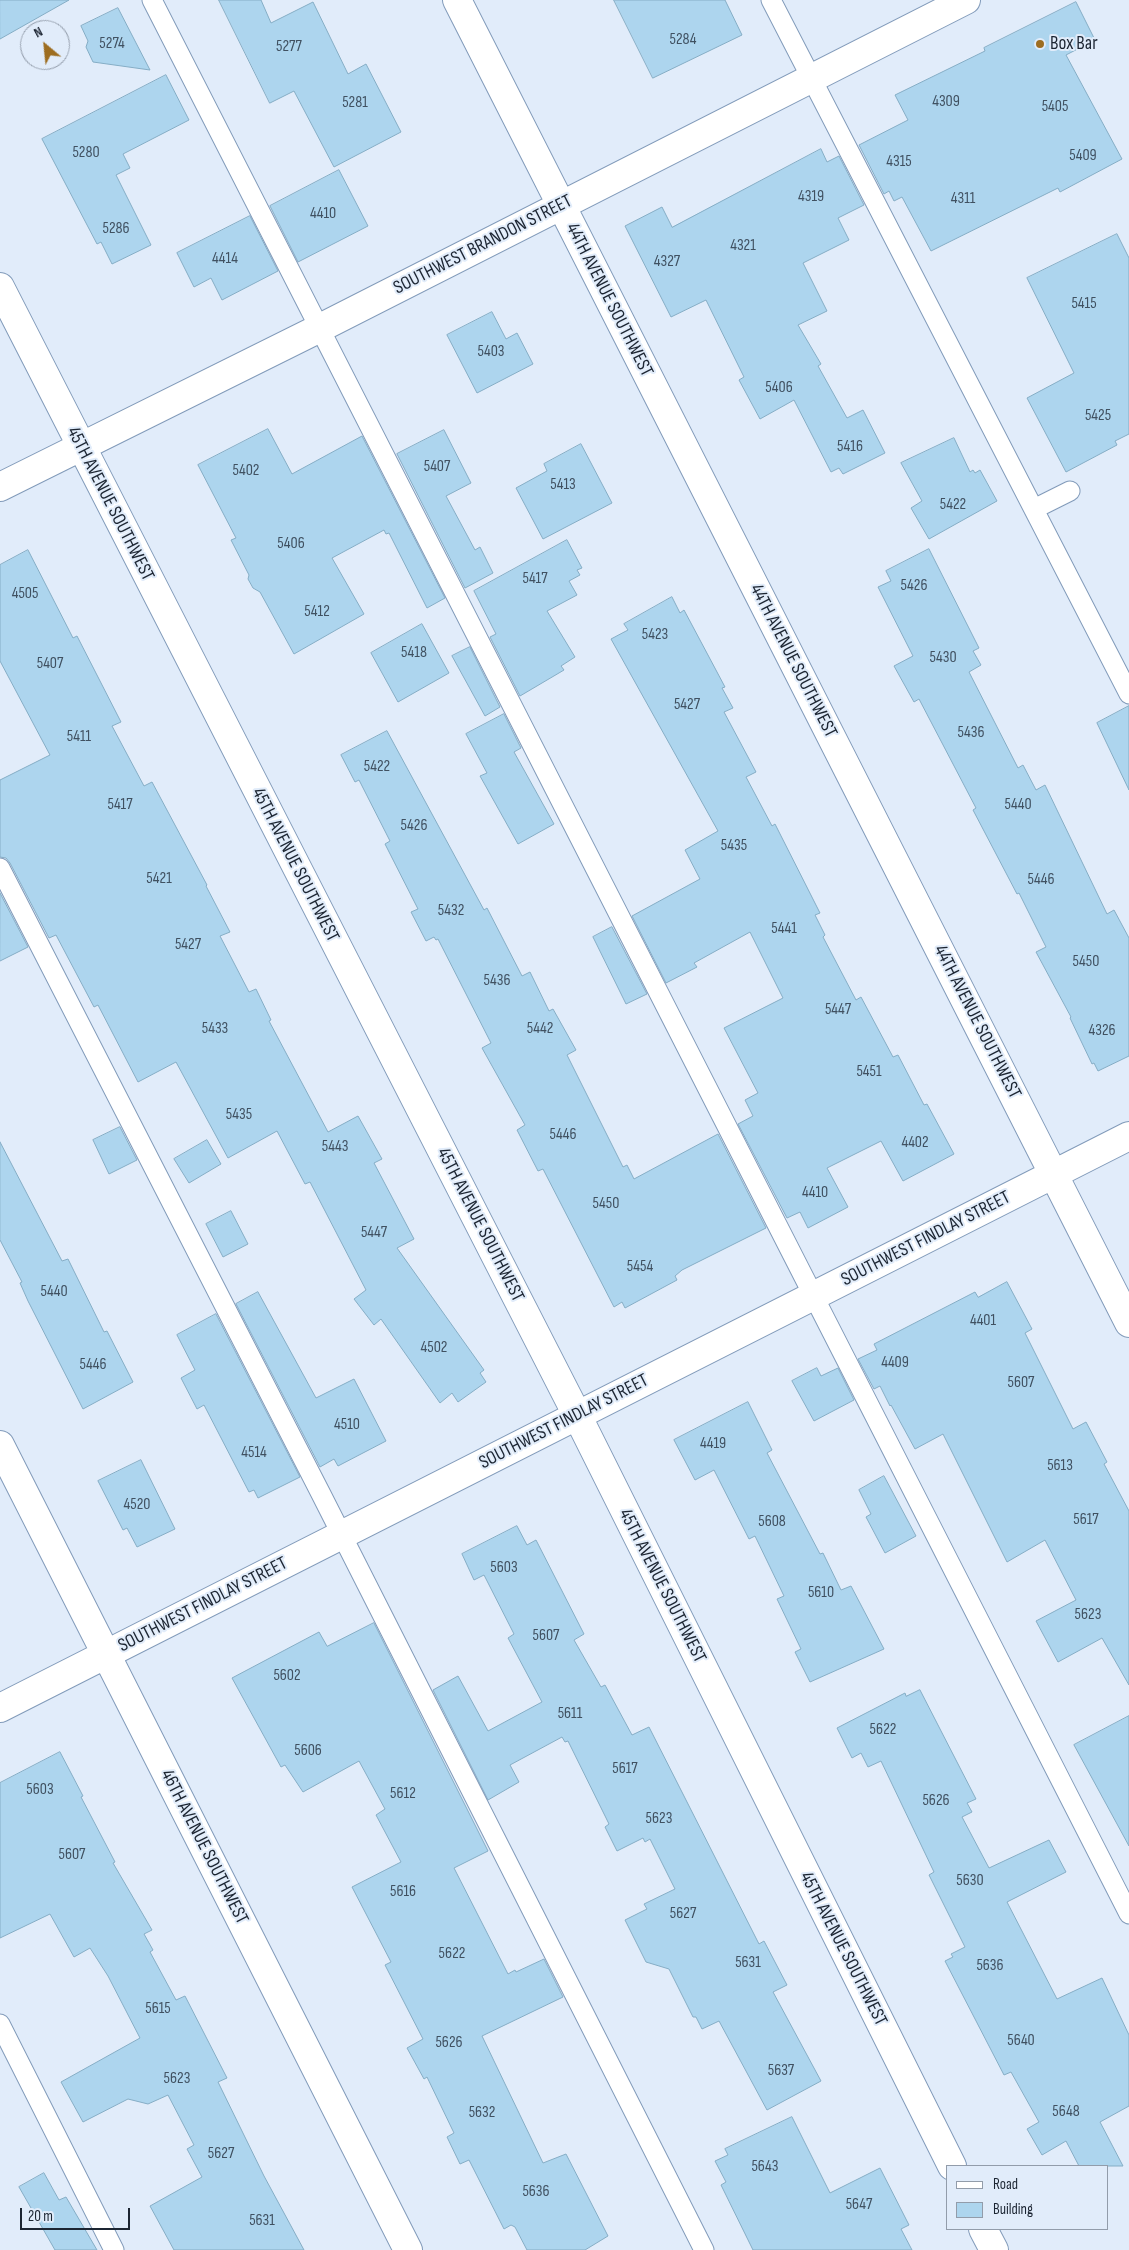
<!DOCTYPE html>
<style>
body{margin:0}
#map{position:relative;width:1129px;height:2250px;overflow:hidden;background:#e1ecfa;font-family:"Sofia Sans Condensed",sans-serif}
canvas{display:block}
.legend{position:absolute;left:946px;top:2165px;width:162px;height:65px;box-sizing:border-box;background:#e1ecfa;border:1px solid #929caa;margin:0;padding:6px 9px;list-style:none;font-size:15px;color:#1c2532}
.legend li{display:flex;align-items:center;gap:10px;height:25px}
.legend b{width:25px;border:1px solid #929caa}
.north{position:absolute;left:20px;top:20px;width:50px;height:50px;box-sizing:border-box;background:#e1ecfa;border:1px solid #929caa;border-radius:50%;rotate:332deg;font-size:14px;font-weight:700;line-height:20px;text-align:center;color:#1c2532}
.north::after{content:'';display:block;margin:auto;width:18px;height:22px;background:#9d6d20;clip-path:polygon(50% 0,100% 100%,50% 72%,0 100%)}
.scale{position:absolute;left:20px;top:2208px;width:110px;height:22px;box-sizing:border-box;border:2px solid #1c2532;border-top:0;padding-left:6px;font-size:15px;line-height:18px;white-space:nowrap;color:#1c2532;-webkit-text-stroke:4px #e1ecfa;paint-order:stroke}
</style>
<div id="map">
<canvas width="1129" height="2250"></canvas>
<ul class="legend">
<li><b style="height:6px;background:#fff"></b>Road</li>
<li><b style="height:14px;background:#add5ee"></b>Building</li>
</ul>
<div class="north">N</div>
<div class="scale">20 m</div>
</div>
<script>
const context = document.querySelector('canvas').getContext('2d');
context.lineJoin = 'round';
function fill(path, color) { context.fillStyle = color; context.fill(path, 'evenodd'); }
function trace(path, color, width, dash) { context.strokeStyle = color; context.lineWidth = width; context.lineCap = dash ? 'butt' : 'round'; context.setLineDash(dash || []); context.stroke(path); }
function label(font, color, halo, rows, align = 'center') {
  context.font = font + ' "Sofia Sans Condensed",sans-serif'; context.lineWidth = 4; context.setLineDash([]); context.textBaseline = 'middle'; context.strokeStyle = halo; context.fillStyle = color; for (const [text, x, y, turn = 0] of rows) {
    context.save(); context.translate(x, y); context.rotate((+turn || 0) * Math.PI / 180); context.textAlign = isNaN(turn) ? turn : align; if (halo) context.strokeText(text, 0, 0); context.fillText(text, 0, 0); context.restore();
  }
}
const building = new Path2D(`
 M 0,0 L 69,0 L 0,39 Z
 M 219,0 L 261,0 L 271,23 L 313,2 L 348,74 L 366,64 L 401,132 L 334,167 L 294,91 L 270,103 Z
 M 614,0 L 725,0 L 742,35 L 653,78 Z
 M 1076,2 L 1095,40 L 1066,55 L 1122,159 L 1060,192 L 1058,188 L 931,251 L 902,197 L 894,201 L 889,191 L 884,194 L 859,145 L 908,120 L 895,95 L 985,51 L 984,48 Z
 M 118,8 L 150,70 L 93,62 L 86,47 L 88,41 L 81,26 Z
 M 166,75 L 189,120 L 123,154 L 130,168 L 116,175 L 151,245 L 112,264 L 101,242 L 97,244 L 42,139 Z
 M 821,149 L 827,162 L 839,156 L 864,205 L 838,218 L 849,240 L 803,263 L 827,311 L 798,325 L 821,364 L 818,366 L 847,418 L 863,410 L 885,453 L 843,474 L 839,468 L 831,472 L 794,400 L 760,419 L 739,380 L 744,377 L 706,300 L 671,317 L 625,226 L 662,207 L 672,227 Z
 M 339,170 L 368,226 L 298,262 L 270,206 Z
 M 250,216 L 278,271 L 222,300 L 211,278 L 194,287 L 177,253 Z
 M 1117,234 L 1129,258 L 1129,434 L 1115,441 L 1117,445 L 1066,472 L 1027,398 L 1074,373 L 1027,278 Z
 M 492,312 L 506,339 L 517,333 L 533,364 L 477,393 L 447,335 Z
 M 268,429 L 292,474 L 362,436 L 445,598 L 427,608 L 389,533 L 386,534 L 384,530 L 332,558 L 364,614 L 294,654 L 260,592 L 253,588 L 248,579 L 249,575 L 231,540 L 236,538 L 198,465 Z
 M 444,430 L 471,483 L 446,496 L 475,550 L 480,547 L 493,573 L 465,588 L 397,454 Z
 M 954,438 L 970,472 L 973,470 L 975,473 L 980,470 L 997,501 L 929,539 L 911,508 L 922,501 L 901,463 Z
 M 581,444 L 612,503 L 543,539 L 516,488 L 547,471 L 544,464 Z
 M 567,540 L 582,568 L 577,570 L 580,575 L 569,581 L 577,595 L 547,611 L 575,657 L 561,666 L 564,670 L 520,696 L 490,637 L 496,634 L 474,591 Z
 M 929,549 L 979,648 L 973,651 L 981,665 L 969,672 L 1018,768 L 1023,765 L 1036,790 L 1045,785 L 1107,914 L 1114,910 L 1129,938 L 1129,1056 L 1098,1071 L 1094,1063 L 1092,1064 L 1070,1018 L 1071,1017 L 1036,952 L 1046,947 L 1019,893 L 1017,894 L 973,810 L 976,808 L 919,699 L 914,702 L 894,666 L 913,656 L 878,587 L 891,581 L 886,571 Z
 M 28,550 L 73,638 L 77,636 L 121,722 L 112,726 L 144,786 L 152,782 L 207,885 L 206,886 L 230,932 L 220,936 L 249,992 L 256,989 L 271,1020 L 269,1021 L 328,1132 L 358,1116 L 382,1159 L 374,1163 L 414,1239 L 397,1248 L 484,1370 L 480,1373 L 486,1382 L 458,1402 L 452,1393 L 440,1403 L 381,1319 L 374,1325 L 354,1299 L 366,1290 L 310,1182 L 305,1184 L 277,1131 L 228,1158 L 176,1062 L 138,1082 L 98,1005 L 94,1007 L 56,935 L 49,938 L 10,863 L 6,858 L 0,857 L 0,780 L 50,755 L 0,661 L 0,565 Z
 M 672,597 L 680,613 L 684,610 L 725,687 L 722,688 L 733,708 L 724,712 L 756,772 L 746,777 L 772,826 L 775,824 L 820,913 L 815,915 L 825,935 L 823,937 L 856,1000 L 861,997 L 893,1057 L 898,1055 L 924,1105 L 927,1104 L 954,1154 L 903,1181 L 881,1141 L 827,1168 L 848,1207 L 808,1228 L 800,1212 L 787,1218 L 738,1124 L 753,1116 L 745,1100 L 758,1093 L 724,1028 L 783,998 L 750,932 L 694,963 L 697,967 L 666,983 L 632,916 L 700,879 L 685,850 L 718,831 L 611,639 L 628,630 L 624,624 Z
 M 422,624 L 449,673 L 398,702 L 371,653 Z
 M 470,647 L 500,707 L 485,716 L 452,656 Z
 M 1129,706 L 1129,790 L 1097,723 Z
 M 504,714 L 521,748 L 514,752 L 554,824 L 518,844 L 480,776 L 487,773 L 466,734 Z
 M 387,731 L 484,910 L 487,908 L 522,976 L 530,972 L 549,1011 L 553,1009 L 576,1050 L 567,1055 L 623,1167 L 627,1165 L 634,1179 L 718,1134 L 766,1228 L 682,1270 L 675,1276 L 677,1280 L 625,1308 L 622,1302 L 614,1307 L 543,1169 L 538,1171 L 517,1130 L 525,1125 L 482,1048 L 491,1043 L 438,939 L 436,940 L 434,937 L 426,941 L 411,912 L 418,909 L 385,844 L 390,841 L 359,780 L 355,782 L 341,755 Z
 M 0,893 L 28,947 L 0,961 Z
 M 612,927 L 647,994 L 626,1004 L 593,937 Z
 M 120,1127 L 137,1160 L 109,1174 L 93,1140 Z
 M 207,1140 L 221,1164 L 189,1183 L 174,1159 Z
 M 0,1142 L 62,1261 L 68,1259 L 104,1332 L 107,1331 L 133,1382 L 83,1409 L 28,1301 L 20,1283 L 22,1282 L 0,1240 Z
 M 231,1211 L 248,1244 L 223,1257 L 206,1224 Z
 M 1007,1282 L 1032,1329 L 1025,1333 L 1073,1429 L 1086,1422 L 1107,1462 L 1104,1464 L 1129,1511 L 1129,1685 L 1102,1638 L 1058,1662 L 1036,1621 L 1076,1600 L 1045,1540 L 1007,1562 L 943,1434 L 915,1449 L 891,1405 L 890,1406 L 880,1386 L 874,1389 L 858,1359 L 877,1350 L 874,1344 L 975,1292 L 978,1297 Z
 M 258,1292 L 316,1398 L 354,1379 L 386,1441 L 338,1466 L 334,1459 L 320,1467 L 236,1304 Z
 M 216,1314 L 300,1477 L 258,1498 L 254,1490 L 249,1492 L 204,1405 L 197,1409 L 181,1378 L 195,1370 L 177,1335 Z
 M 817,1368 L 821,1376 L 838,1368 L 854,1400 L 814,1421 L 792,1381 Z
 M 748,1402 L 772,1450 L 767,1453 L 820,1554 L 823,1553 L 841,1590 L 851,1586 L 884,1649 L 810,1682 L 795,1652 L 801,1649 L 777,1599 L 784,1596 L 755,1536 L 749,1539 L 714,1470 L 695,1480 L 674,1440 Z
 M 141,1460 L 175,1529 L 137,1547 L 127,1528 L 123,1530 L 98,1481 Z
 M 884,1476 L 916,1536 L 885,1553 L 866,1517 L 871,1514 L 859,1490 Z
 M 517,1526 L 527,1545 L 536,1540 L 584,1634 L 574,1640 L 601,1687 L 605,1685 L 632,1735 L 649,1727 L 759,1944 L 764,1941 L 787,1985 L 773,1992 L 821,2081 L 767,2110 L 719,2021 L 702,2029 L 696,2017 L 693,2017 L 669,1969 L 646,1962 L 625,1920 L 647,1909 L 644,1904 L 675,1889 L 650,1839 L 645,1842 L 643,1838 L 617,1851 L 605,1827 L 609,1824 L 568,1741 L 565,1742 L 562,1737 L 510,1765 L 519,1782 L 488,1800 L 433,1690 L 458,1676 L 488,1731 L 542,1702 L 508,1638 L 514,1634 L 484,1575 L 474,1580 L 462,1554 Z
 M 374,1623 L 488,1851 L 454,1868 L 508,1974 L 515,1970 L 516,1972 L 544,1959 L 563,1997 L 482,2036 L 543,2163 L 566,2154 L 608,2236 L 585,2250 L 527,2250 L 515,2227 L 511,2225 L 504,2229 L 469,2160 L 460,2164 L 447,2137 L 454,2133 L 427,2077 L 424,2079 L 407,2048 L 423,2039 L 385,1965 L 391,1962 L 352,1887 L 401,1862 L 376,1815 L 385,1809 L 359,1761 L 303,1792 L 285,1765 L 281,1767 L 232,1678 L 319,1632 L 327,1646 Z
 M 920,1690 L 976,1799 L 967,1803 L 972,1812 L 962,1817 L 989,1868 L 1049,1840 L 1066,1872 L 1007,1902 L 1057,1999 L 1102,1978 L 1129,2035 L 1129,2106 L 1100,2122 L 1123,2166 L 1079,2166 L 1066,2141 L 1042,2155 L 1027,2129 L 1039,2122 L 1011,2072 L 1004,2075 L 945,1961 L 953,1957 L 951,1954 L 965,1947 L 929,1875 L 934,1872 L 881,1761 L 868,1767 L 861,1753 L 852,1758 L 837,1728 L 905,1693 L 906,1696 Z
 M 1129,1716 L 1129,1846 L 1074,1745 Z
 M 60,1752 L 83,1796 L 81,1797 L 115,1862 L 113,1863 L 152,1930 L 144,1934 L 153,1950 L 150,1952 L 176,2000 L 185,1996 L 227,2078 L 218,2082 L 264,2176 L 304,2250 L 174,2250 L 150,2206 L 202,2177 L 187,2149 L 194,2145 L 168,2095 L 148,2104 L 128,2099 L 83,2122 L 61,2082 L 140,2038 L 108,1976 L 90,1948 L 74,1957 L 50,1914 L 0,1938 L 0,1783 Z
 M 792,2117 L 830,2193 L 880,2168 L 909,2225 L 901,2229 L 912,2250 L 753,2250 L 721,2185 L 726,2182 L 715,2161 L 728,2155 L 725,2149 Z
 M 44,2173 L 59,2200 L 66,2197 L 97,2250 L 55,2250 L 19,2187 Z`);
fill(building, '#add5ee');
trace(building, '#85adc5', 1);
const lane = new Path2D(`
 M 152,0 L 1129,1914
 M 771,0 L 1129,694
 M 1034,509 L 1070,491
 M 0,868 L 321,1494 L 704,2250
 M 0,2024 L 114,2250`);
const street = new Path2D(`
 M 457,0 L 1129,1323
 M 0,287 L 577,1415 L 952,2166
 M 0,487 L 318,329 L 966,0
 M 0,1445 L 408,2250
 M 0,1708 L 1129,1136
 M 983,2229 L 994,2250`);
trace(lane, '#829bba', 21);
trace(street, '#829bba', 30);
trace(lane, '#fff', 19);
trace(street, '#fff', 28);
for (const [x, y, r, color] of [
 [1040,44,5,"#9d6d20"]
]) { const dot = new Path2D(); dot.arc(x, y, r, 0, 2 * Math.PI); context.fillStyle = color; context.fill(dot); trace(dot, '#e1ecfa', 2); }
label('16px', '#405161', null, [
 ["5284",683,40],
 ["5274",112,44],
 ["5277",289,47],
 ["4309",946,102],
 ["5281",355,103],
 ["5405",1055,107],
 ["5280",86,153],
 ["5409",1083,156],
 ["4315",899,162],
 ["4319",811,197],
 ["4311",963,199],
 ["4410",323,214],
 ["5286",116,229],
 ["4321",743,246],
 ["4414",225,259],
 ["4327",667,262],
 ["5415",1084,304],
 ["5403",491,352],
 ["5406",779,388],
 ["5425",1098,416],
 ["5416",850,447],
 ["5407",437,467],
 ["5402",246,471],
 ["5413",563,485],
 ["5422",953,505],
 ["5406",291,544],
 ["5417",535,579],
 ["5426",914,586],
 ["4505",25,594],
 ["5412",317,612],
 ["5423",655,635],
 ["5418",414,653],
 ["5430",943,658],
 ["5407",50,664],
 ["5427",687,705],
 ["5436",971,733],
 ["5411",79,737],
 ["5422",377,767],
 ["5417",120,805],
 ["5440",1018,805],
 ["5426",414,826],
 ["5435",734,846],
 ["5421",159,879],
 ["5446",1041,880],
 ["5432",451,911],
 ["5441",784,929],
 ["5427",188,945],
 ["5450",1086,962],
 ["5436",497,981],
 ["5447",838,1010],
 ["5433",215,1029],
 ["5442",540,1029],
 ["4326",1102,1031],
 ["5451",869,1072],
 ["5435",239,1115],
 ["5446",563,1135],
 ["4402",915,1143],
 ["5443",335,1147],
 ["4410",815,1193],
 ["5450",606,1204],
 ["5447",374,1233],
 ["5454",640,1267],
 ["5440",54,1292],
 ["4401",983,1321],
 ["4502",434,1348],
 ["4409",895,1363],
 ["5446",93,1365],
 ["5607",1021,1383],
 ["4510",347,1425],
 ["4419",713,1444],
 ["4514",254,1453],
 ["5613",1060,1466],
 ["4520",137,1505],
 ["5617",1086,1520],
 ["5608",772,1522],
 ["5603",504,1568],
 ["5610",821,1593],
 ["5623",1088,1615],
 ["5607",546,1636],
 ["5602",287,1676],
 ["5611",570,1714],
 ["5622",883,1730],
 ["5606",308,1751],
 ["5617",625,1769],
 ["5603",40,1790],
 ["5612",403,1794],
 ["5626",936,1801],
 ["5623",659,1819],
 ["5607",72,1855],
 ["5630",970,1881],
 ["5616",403,1892],
 ["5627",683,1914],
 ["5622",452,1954],
 ["5631",748,1963],
 ["5636",990,1966],
 ["5615",158,2009],
 ["5640",1021,2041],
 ["5626",449,2043],
 ["5637",781,2071],
 ["5623",177,2079],
 ["5648",1066,2112],
 ["5632",482,2113],
 ["5627",221,2154],
 ["5643",765,2167],
 ["5636",536,2192],
 ["5647",859,2205],
 ["5631",262,2221]
]);
label('19px', '#1c2532', '#e1ecfa', [
 ["Box Bar",1050,44]
], 'left');
label('19px', '#1c2532', '#e1ecfa', [
 ["SOUTHWEST BRANDON STREET",483,245,-27],
 ["44TH AVENUE SOUTHWEST",609,300,63],
 ["45TH AVENUE SOUTHWEST",110,504,63],
 ["44TH AVENUE SOUTHWEST",793,661,63],
 ["45TH AVENUE SOUTHWEST",295,865,63],
 ["44TH AVENUE SOUTHWEST",977,1022,63],
 ["45TH AVENUE SOUTHWEST",480,1225,63],
 ["SOUTHWEST FINDLAY STREET",926,1239,-27],
 ["SOUTHWEST FINDLAY STREET",564,1422,-27],
 ["45TH AVENUE SOUTHWEST",662,1586,63],
 ["SOUTHWEST FINDLAY STREET",203,1605,-27],
 ["46TH AVENUE SOUTHWEST",204,1847,63],
 ["45TH AVENUE SOUTHWEST",843,1949,63]
]);
</script>
